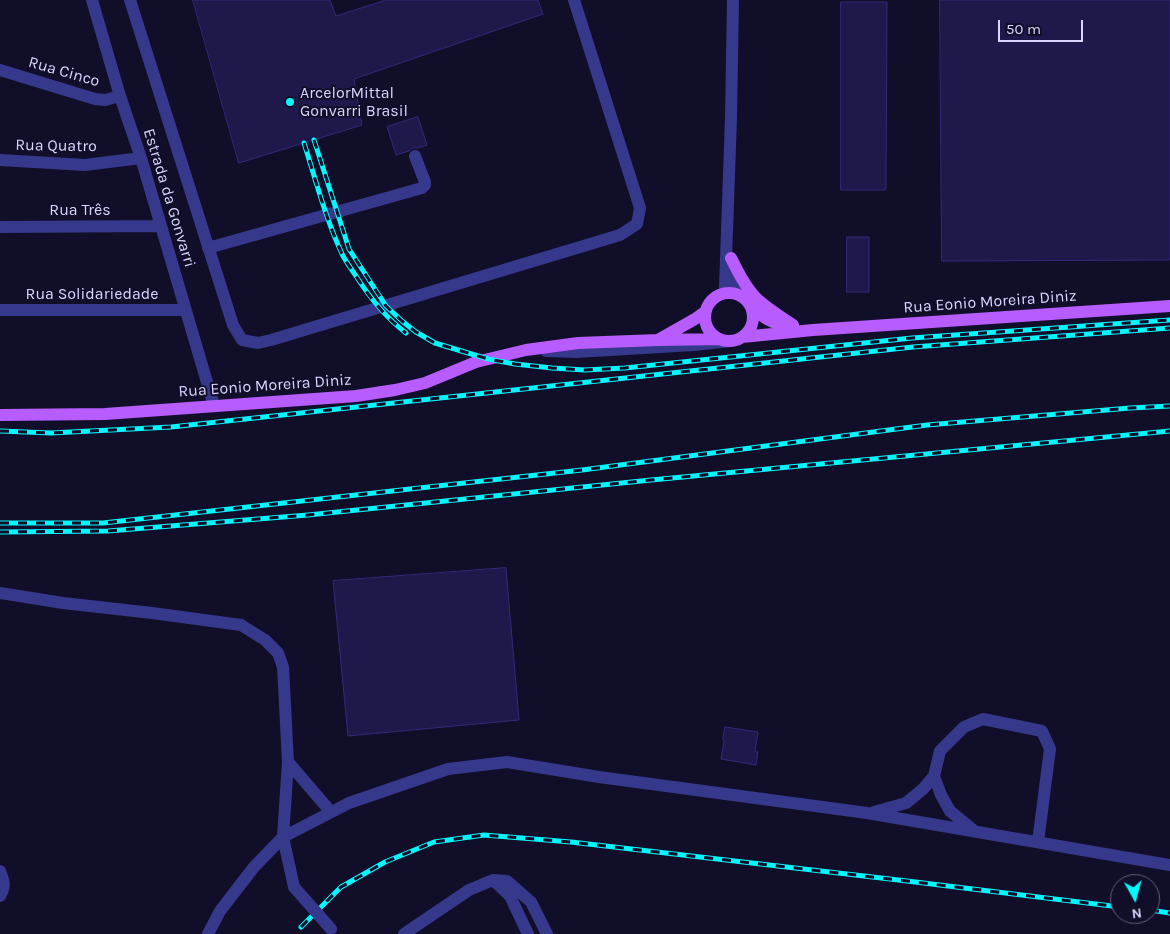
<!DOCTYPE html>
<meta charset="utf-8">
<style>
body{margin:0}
#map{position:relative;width:1170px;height:934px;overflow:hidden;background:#110e29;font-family:Karla,sans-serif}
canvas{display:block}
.north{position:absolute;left:1110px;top:874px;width:50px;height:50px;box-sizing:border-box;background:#110e29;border:1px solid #615e7f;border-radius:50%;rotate:173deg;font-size:14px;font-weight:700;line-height:20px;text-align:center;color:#d8d6ff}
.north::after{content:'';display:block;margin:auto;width:18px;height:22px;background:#02f8ff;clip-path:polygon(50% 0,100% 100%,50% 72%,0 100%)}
.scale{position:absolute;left:998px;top:20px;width:85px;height:22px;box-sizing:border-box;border:2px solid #d8d6ff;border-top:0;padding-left:6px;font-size:15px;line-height:18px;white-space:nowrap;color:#d8d6ff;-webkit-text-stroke:4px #110e29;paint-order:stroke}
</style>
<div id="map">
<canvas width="1170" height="934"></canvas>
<div class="north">N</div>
<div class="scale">50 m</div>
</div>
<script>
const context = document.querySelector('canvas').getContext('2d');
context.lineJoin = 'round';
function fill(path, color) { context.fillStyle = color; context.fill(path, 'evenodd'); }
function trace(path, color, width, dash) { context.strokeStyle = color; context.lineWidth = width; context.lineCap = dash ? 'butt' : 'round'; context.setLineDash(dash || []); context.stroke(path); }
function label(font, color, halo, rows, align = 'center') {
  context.font = font + ' Karla,sans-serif'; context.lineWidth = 4; context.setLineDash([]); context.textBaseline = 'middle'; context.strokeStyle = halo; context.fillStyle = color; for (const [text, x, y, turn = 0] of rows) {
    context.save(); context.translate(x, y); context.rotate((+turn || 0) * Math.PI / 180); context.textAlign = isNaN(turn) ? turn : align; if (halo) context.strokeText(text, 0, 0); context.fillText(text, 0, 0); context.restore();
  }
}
const building = new Path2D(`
 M 193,0 L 330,0 L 336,16 L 386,0 L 538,0 L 543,14 L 354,79 L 362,125 L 239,163 Z
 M 940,0 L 1170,0 L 1170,260 L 942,261 Z
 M 841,2 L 887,2 L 886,190 L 841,190 Z
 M 418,117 L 427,145 L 417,148 L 413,148 L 409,151 L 396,155 L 387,127 Z
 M 847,237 L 869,237 L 869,292 L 847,292 Z
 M 506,568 L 519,720 L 348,736 L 333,581 Z
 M 725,727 L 758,732 L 755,752 L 758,752 L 756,765 L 721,759 L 724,741 L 723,740 Z`);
fill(building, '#1f194b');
trace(building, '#332979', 1);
trace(new Path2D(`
 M 92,0 L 120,96 L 141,158 L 214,406
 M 130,0 L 233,325 L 242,340 L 258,343 L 271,340 L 620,235 L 637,224 L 640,208 L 574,0
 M 0,70 L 95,99 L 105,100 L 120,96
 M 0,160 L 85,165 L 141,158
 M 0,227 L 161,226
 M 208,248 L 422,188 L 425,185 L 425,182 L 415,156
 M 732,268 L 736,294
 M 726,293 L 725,287 L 731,118 L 733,0
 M 0,310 L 185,310
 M 546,351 L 576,352 L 694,345 L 731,341
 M 0,593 L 63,603 L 152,613 L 241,625 L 265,640 L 278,653 L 283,667 L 288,762 L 283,837 L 294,887
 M 288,762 L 331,812
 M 874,812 L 906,803 L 923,789 L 934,776
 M 973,830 L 950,811 L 941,795 L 934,776 L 940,751 L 964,727 L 983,719 L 1042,731 L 1050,749 L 1038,842
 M 0,871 C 4,881 6,886 0,896
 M 493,880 L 510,896 L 528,934
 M 208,934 L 220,911 L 254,867 L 283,837 L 349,803 L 448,769 L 507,762 L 599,777 L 867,813 L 1170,865
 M 404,934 L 469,890 L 493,880 L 507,881 L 531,902 L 547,934`), '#36398b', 12);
trace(new Path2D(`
 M 731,258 C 738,272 746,288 757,299 C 768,309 781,317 793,325
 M705 317a24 24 0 1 1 48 0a24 24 0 1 1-48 0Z
 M 751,306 C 762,317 774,326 791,325
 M 742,337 L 813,330 L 1170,306
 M 658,340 L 695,319 L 706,311
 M 0,415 L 105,414 L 356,396 L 395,390 L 425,383 L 476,362 L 526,350 L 578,343 L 658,340 L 720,339`), '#b75dff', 12);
const rail = new Path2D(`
 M 314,140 L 349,249 L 386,306 L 402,321 L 416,332 L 435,343 L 488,359 L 515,364 L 552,368 L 585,370 L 625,368 L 912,338 L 1170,320
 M 304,143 C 316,181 326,220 343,256 C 347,263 351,269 356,276 C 370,298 385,317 406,333
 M 0,431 L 51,433 L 171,427 L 913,347 L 1170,328
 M 0,523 L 103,523 L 582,470 L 927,425 L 1130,408 L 1170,406
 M 0,532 L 108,531 L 308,515 L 651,480 L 1170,431
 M 1150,910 L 1170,913
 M 301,927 L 341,887 L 385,862 L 434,842 L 484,835 L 571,842 L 907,881 L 1120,907`);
trace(rail, '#02f8ff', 5);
trace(rail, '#110e29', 3, [9]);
trace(new Path2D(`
 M 294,887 L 331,929`), '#36398b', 12);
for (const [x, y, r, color] of [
 [290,102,5,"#02f8ff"]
]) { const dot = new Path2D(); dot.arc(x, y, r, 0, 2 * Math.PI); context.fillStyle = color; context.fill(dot); trace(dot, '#110e29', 2); }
label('16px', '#d8d6ff', '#110e29', [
 ["Rua Cinco",64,72,16],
 ["Rua Quatro",56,146,1],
 ["Estrada da Gonvarri",169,198,73],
 ["Rua Três",80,210],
 ["Rua Solidariedade",92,294],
 ["Rua Eonio Moreira Diniz",990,302,-4],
 ["Rua Eonio Moreira Diniz",265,386,-4]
]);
label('16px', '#d8d6ff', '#110e29', [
 ["ArcelorMittal",300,93],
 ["Gonvarri Brasil",300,111]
], 'left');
</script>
